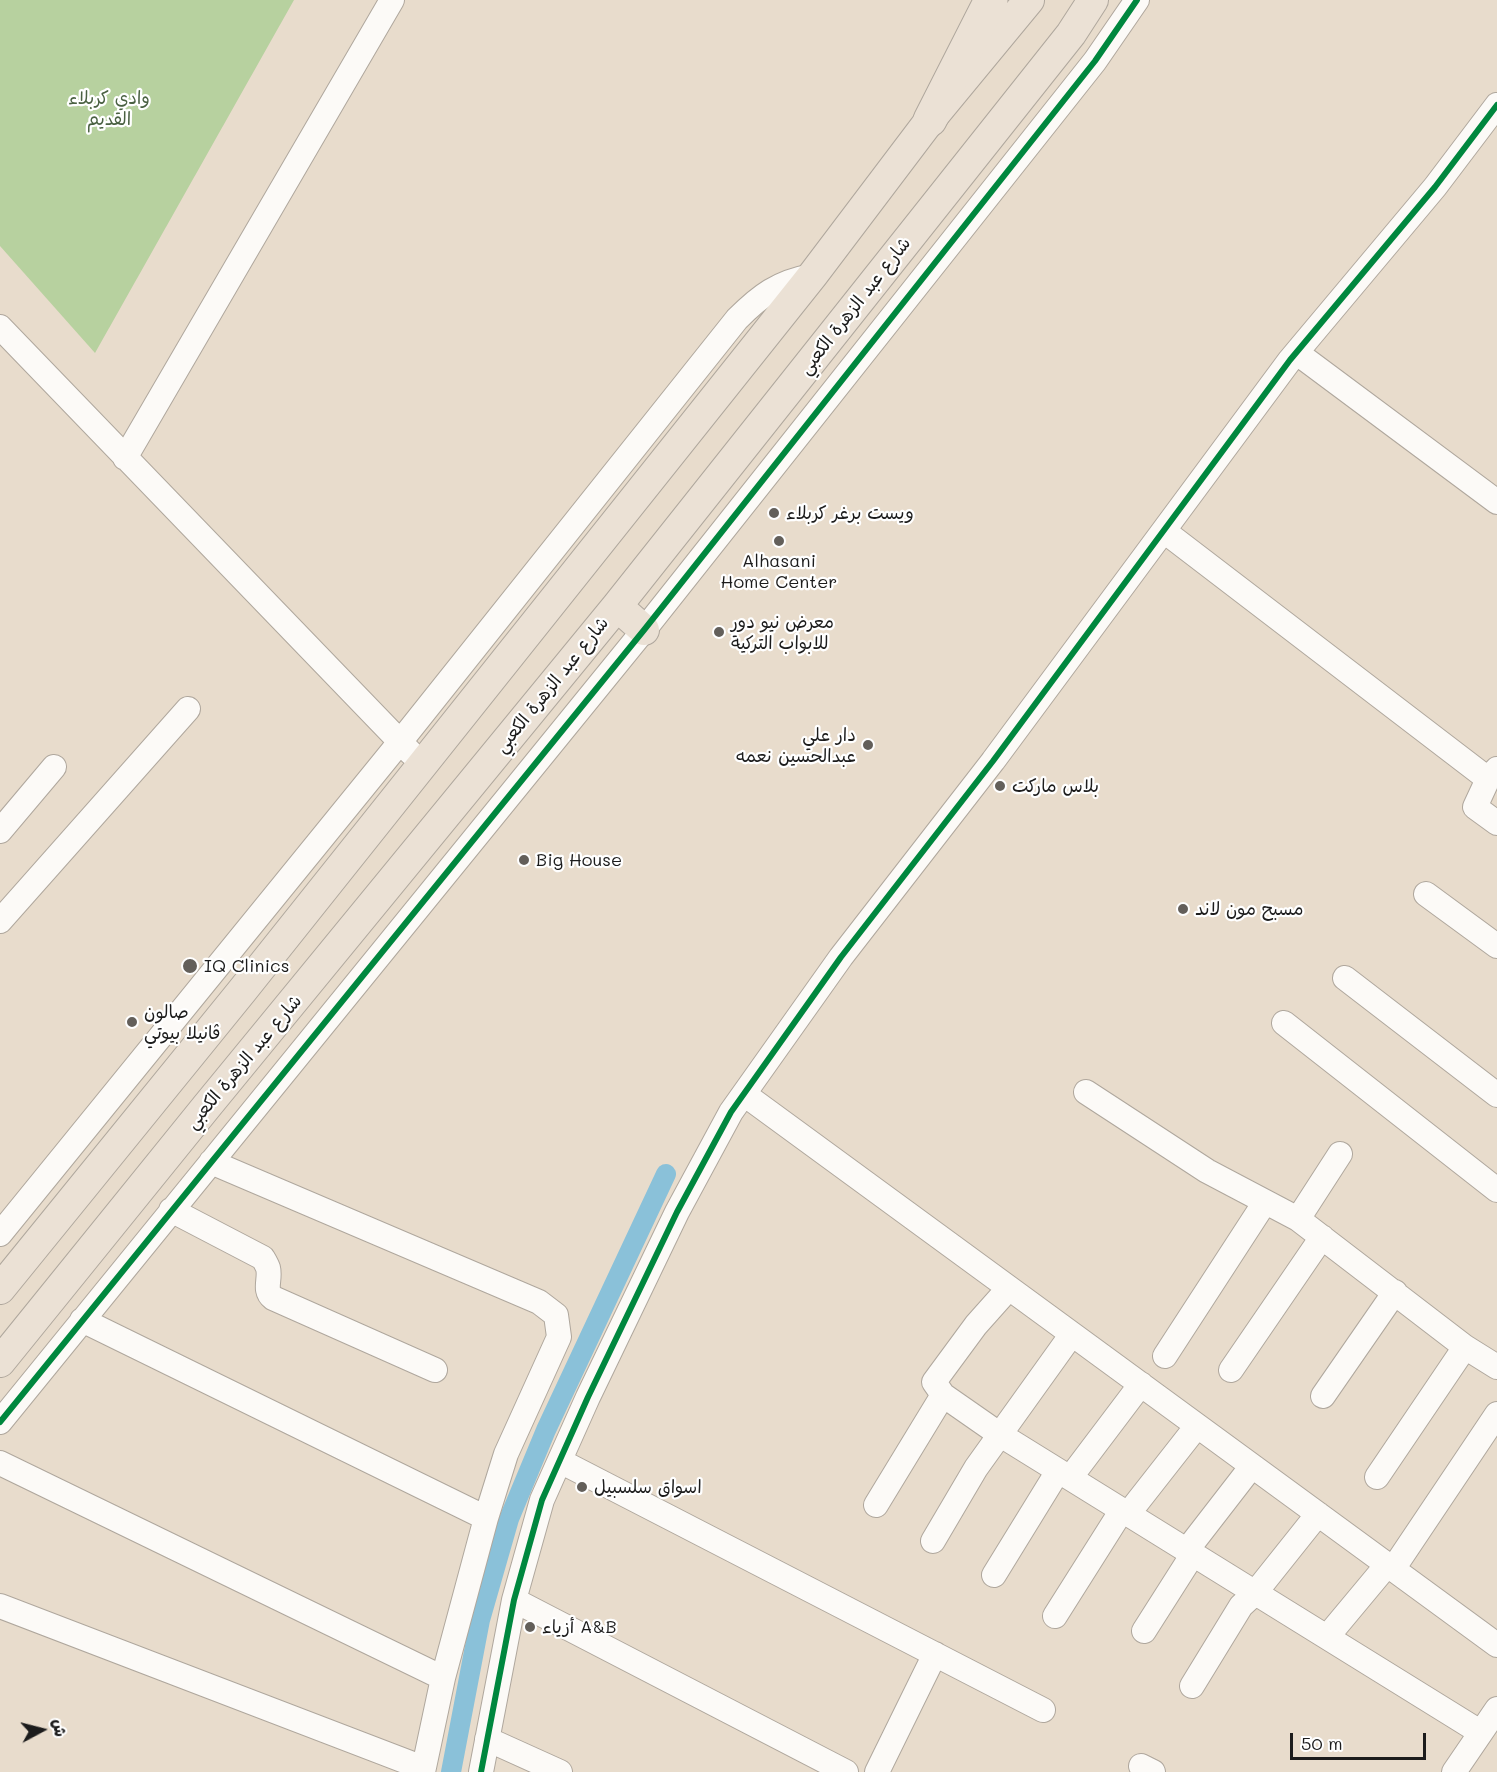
<!DOCTYPE html>
<meta charset="utf-8">
<style>
body{margin:0}
#map{position:relative;width:1497px;height:1772px;overflow:hidden;background:#e8dccc;font-family:Mali,"Playpen Sans Arabic",sans-serif}
canvas{display:block}
.north{position:absolute;left:12px;top:1700px;width:60px;height:60px;-webkit-text-stroke:4px #fff;paint-order:stroke;rotate:83deg;font-size:16px;font-weight:700;line-height:24px;text-align:center;color:#1c1c1c}
.north::after{content:'';display:block;margin:auto;width:21px;height:27px;background:#1c1c1c;clip-path:polygon(50% 0,100% 100%,50% 72%,0 100%)}
.scale{position:absolute;left:1290px;top:1733px;width:136px;height:27px;box-sizing:border-box;border:3px solid #1c1c1c;border-top:0;padding-left:8px;font-size:18px;line-height:21px;white-space:nowrap;color:#1c1c1c;-webkit-text-stroke:4px #fff;paint-order:stroke}
</style>
<div id="map">
<canvas width="1497" height="1772"></canvas>
<div class="north">ش</div>
<div class="scale">50 m</div>
</div>
<script>
const context = document.querySelector('canvas').getContext('2d');
context.lineJoin = 'round';
function fill(path, color) { context.fillStyle = color; context.fill(path, 'evenodd'); }
function trace(path, color, width, dash) { context.strokeStyle = color; context.lineWidth = width; context.lineCap = dash ? 'butt' : 'round'; context.setLineDash(dash || []); context.stroke(path); }
function label(font, color, halo, rows, align = 'center') {
  context.font = font + ' Mali,"Playpen Sans Arabic",sans-serif'; context.lineWidth = 4.5; context.setLineDash([]); context.textBaseline = 'middle'; context.strokeStyle = halo; context.fillStyle = color; for (const [text, x, y, turn = 0] of rows) {
    context.save(); context.translate(x, y); context.rotate((+turn || 0) * Math.PI / 180); context.textAlign = isNaN(turn) ? turn : align; if (halo) context.strokeText(text, 0, 0); context.fillText(text, 0, 0); context.restore();
  }
}
fill(new Path2D(`
 M 0,0 L 294,0 L 95,353 L 0,246 Z`), '#b7d19f');
trace(new Path2D(`
 M 451,1772 L 480,1620 L 509,1519 L 546,1430 L 666,1174`), '#8ac1d9', 20);
const minor = new Path2D(`
 M 0,327 L 411,753
 M 1297,353 L 1497,502
 M 125,458 L 392,0
 M 1164,531 L 1488,779
 M 1497,769 L 1488,779 L 1475,807 L 1497,823
 M 0,831 L 54,767
 M 1426,894 L 1497,946
 M 0,921 L 188,709
 M 1345,978 L 1497,1095
 M 1284,1023 L 1497,1190
 M 1086,1092 L 1207,1171 L 1298,1219
 M 744,1094 L 1497,1645
 M 1340,1154 L 1298,1219 L 1465,1347 L 1497,1367
 M 211,1162 L 539,1302 L 556,1315 L 559,1337 L 506,1454 L 486,1518 L 443,1678 L 423,1772
 M 171,1210 L 263,1258 C 264,1260 267,1265 268,1268 C 271,1279 263,1290 273,1298 L 435,1370
 M 0,1234 L 400,742 L 737,319 C 760,296 778,282 812,276
 M 1009,1288 L 976,1325 L 934,1382 L 943,1395 L 999,1434 L 1480,1732
 M 82,1320 L 486,1518
 M 1165,1356 L 1265,1202
 M 1231,1370 L 1322,1237
 M 1323,1396 L 1395,1292
 M 0,1422 L 644,630 L 1095,61 L 1137,0
 M 560,1461 L 1043,1710
 M 0,1463 L 443,1678
 M 1377,1477 L 1465,1347
 M 1070,1478 L 1141,1384
 M 876,1505 L 943,1395
 M 1128,1514 L 1197,1426
 M 933,1541 L 976,1468 L 1072,1334
 M 1187,1550 L 1252,1466
 M 1393,1569 L 1497,1414
 M 994,1575 L 1058,1471
 M 514,1600 L 846,1772
 M 0,1606 L 423,1768
 M 1055,1616 L 1122,1510
 M 1144,1631 L 1193,1554
 M 1327,1637 L 1387,1565
 M 1192,1686 L 1241,1606 L 1255,1593 L 1318,1514
 M 487,1739 L 560,1772
 M 1141,1766 L 1153,1772
 M 481,1772 L 514,1600 L 542,1500 L 588,1397 L 677,1212 L 731,1112 L 841,957 L 993,761 L 1290,360 L 1435,187 L 1497,105
 M 877,1772 L 935,1654
 M 1454,1772 L 1497,1709`);
const major = new Path2D(`
 M 617,606 L 644,630
 M 0,1289 L 242,991 L 812,276 L 930,120 L 1029,0
 M 0,1362 L 207,1106 L 617,606 L 1071,34 L 1093,0`);
const highway = new Path2D(`
 M 930,120 L 991,0`);
trace(minor, '#afa79d', 26);
trace(major, '#afa79d', 32);
trace(highway, '#afa79d', 35);
trace(minor, '#fcfaf7', 24);
trace(major, '#ebe1d5', 30);
trace(highway, '#ebe1d5', 33);
trace(new Path2D(`
 M 0,1422 L 644,630 L 1095,61 L 1137,0
 M 481,1772 L 514,1600 L 542,1500 L 588,1397 L 677,1212 L 731,1112 L 841,957 L 993,761 L 1290,360 L 1435,187 L 1497,105`), '#00873e', 6);
for (const [x, y, r, color] of [
 [774,513,6,"#635f5a"],
 [779,541,6,"#635f5a"],
 [719,632,6,"#635f5a"],
 [868,745,6,"#635f5a"],
 [1000,786,6,"#635f5a"],
 [524,860,6,"#635f5a"],
 [1183,909,6,"#635f5a"],
 [190,966,8,"#635f5a"],
 [132,1022,6,"#635f5a"],
 [582,1487,6,"#635f5a"],
 [530,1627,6,"#635f5a"]
]) { const dot = new Path2D(); dot.arc(x, y, r, 0, 2 * Math.PI); context.fillStyle = color; context.fill(dot); trace(dot, '#fff', 2); }
label('18px', '#4a6142', '#fff', [
 ["وادي كربلاء",109,98],
 ["القديم",109,119]
]);
label('18px', '#1c1c1c', '#fff', [
 ["شارع عبد الزهرة الكعبي",855,306,-52],
 ["شارع عبد الزهرة الكعبي",552,685,-51],
 ["شارع عبد الزهرة الكعبي",244,1062,-50]
]);
label('18px', '#1c1c1c', '#fff', [
 ["ويست برغر كربلاء",786,513],
 ["Alhasani",779,561,"center"],
 ["Home Center",779,582,"center"],
 ["معرض نيو دور",731,622],
 ["للابواب التركية",731,643],
 ["دار علي",856,735,"right"],
 ["عبدالحسين نعمه",856,756,"right"],
 ["بلاس ماركت",1012,786],
 ["Big House",536,860],
 ["مسبح مون لاند",1195,909],
 ["IQ Clinics",204,966],
 ["صالون",144,1012],
 ["ڤانيلا بيوتي",144,1033],
 ["اسواق سلسبيل",594,1487],
 ["أزياء A&B",542,1627]
], 'left');
</script>
